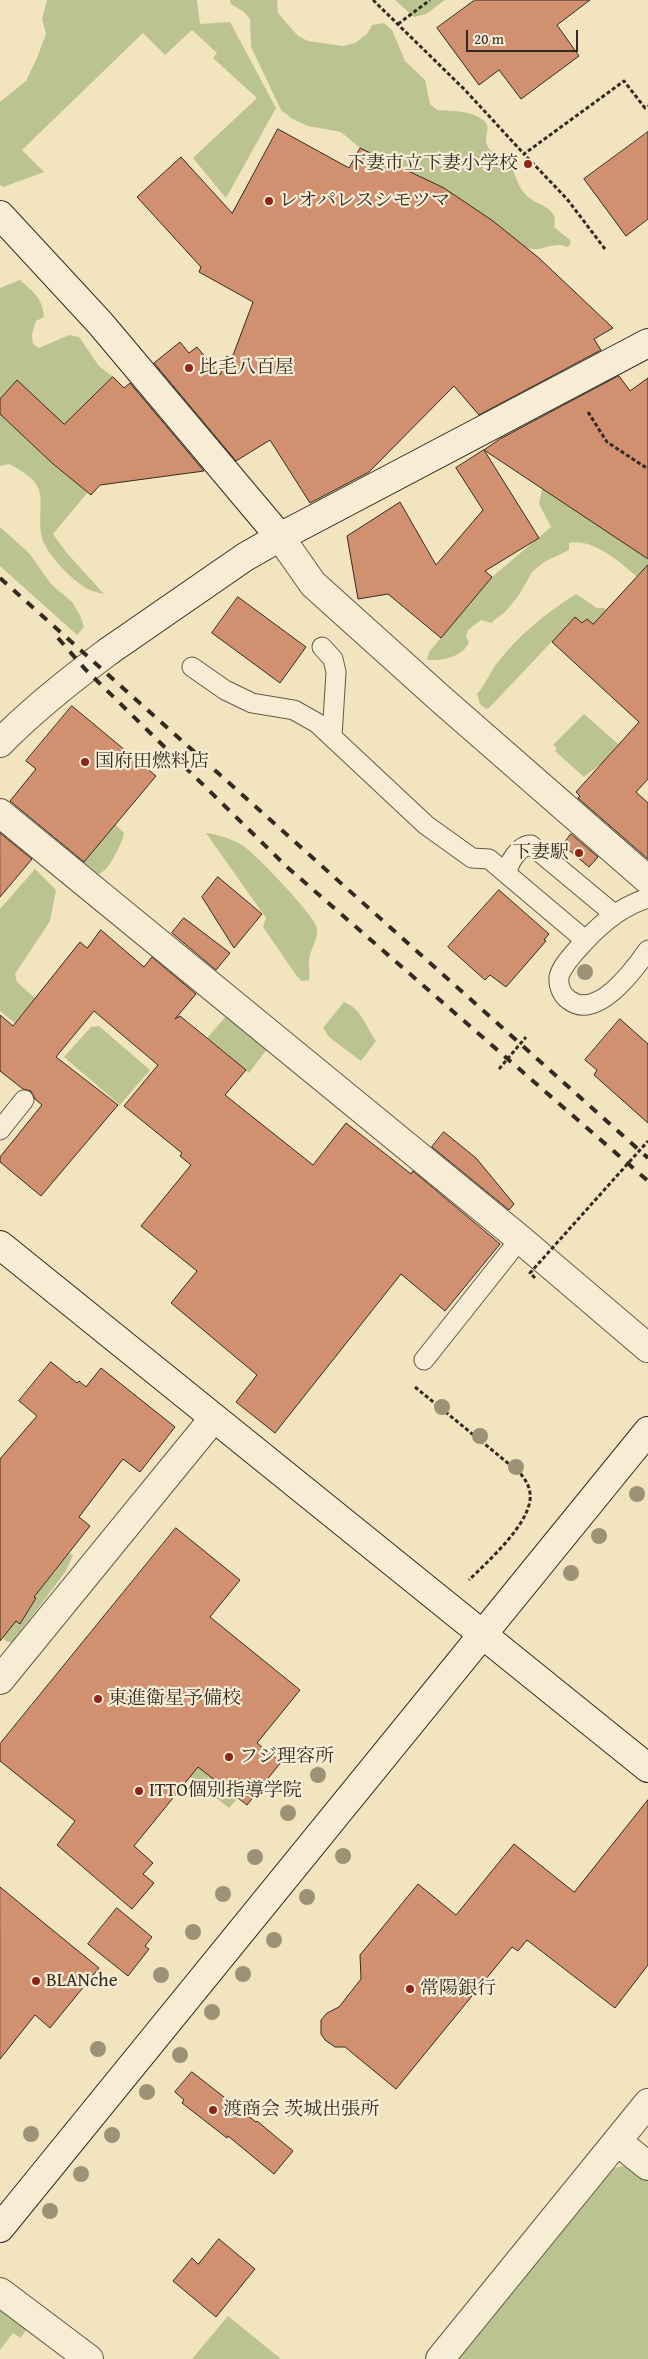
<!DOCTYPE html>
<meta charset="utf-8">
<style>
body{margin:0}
#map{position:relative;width:648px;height:2359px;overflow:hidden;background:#f2e4be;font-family:"Gentium Book Plus",serif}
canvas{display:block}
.scale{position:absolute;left:466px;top:30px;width:112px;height:22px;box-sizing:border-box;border:2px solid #332b21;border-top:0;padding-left:6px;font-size:15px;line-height:18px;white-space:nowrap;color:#332b21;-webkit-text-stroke:4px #f7edd5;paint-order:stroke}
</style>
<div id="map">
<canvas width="648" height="2359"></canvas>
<div class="scale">20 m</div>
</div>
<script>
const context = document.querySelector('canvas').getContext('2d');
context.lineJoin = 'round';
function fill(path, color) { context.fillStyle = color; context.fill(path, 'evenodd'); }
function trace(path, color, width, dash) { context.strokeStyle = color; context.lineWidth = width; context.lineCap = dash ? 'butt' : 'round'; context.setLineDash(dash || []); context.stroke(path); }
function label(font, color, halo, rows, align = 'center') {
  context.font = font + ' "Gentium Book Plus","Noto Serif JP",serif'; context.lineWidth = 4.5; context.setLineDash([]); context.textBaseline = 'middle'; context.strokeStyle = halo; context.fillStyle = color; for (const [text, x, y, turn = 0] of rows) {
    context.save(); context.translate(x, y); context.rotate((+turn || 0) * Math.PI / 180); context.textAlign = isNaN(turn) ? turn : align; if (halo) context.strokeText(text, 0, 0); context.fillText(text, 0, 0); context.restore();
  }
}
fill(new Path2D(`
 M 47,0 L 197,0 L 200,24 L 230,22 L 276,108 L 226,198 L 193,158 L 257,98 L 213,58 L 217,53 L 192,30 L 165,55 L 143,33 L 22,150 L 44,172 L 3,187 L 0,185 L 0,102 L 26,81 L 37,58 L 46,34 L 42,19 Z
 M 230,0 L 277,0 L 278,13 L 298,36 L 308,41 L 343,46 L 355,43 L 367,34 L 372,25 L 384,23 L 392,30 L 405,61 L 425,80 L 430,104 L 437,110 C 451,111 476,110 486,123 C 489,128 487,132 486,138 C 485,151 500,158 510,162 C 515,173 517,185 525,194 C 535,206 560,206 554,227 L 570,240 L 571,243 L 568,247 C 551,240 542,253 527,248 L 444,188 L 360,148 L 341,132 L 308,126 L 291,118 L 281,110 L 251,47 L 250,19 L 244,12 L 231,4 Z
 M 395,0 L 445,0 L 426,14 L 414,17 Z
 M 20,280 C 33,292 43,298 44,317 L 36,321 L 32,334 L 33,344 L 39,348 L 69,335 L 79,337 L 99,366 L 113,377 L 61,427 L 17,381 L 0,399 L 0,288 Z
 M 0,414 L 52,463 L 88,492 L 53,534 L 66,552 L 104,594 C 100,593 94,592 90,590 C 74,583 42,551 41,533 C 38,494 51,486 9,464 L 0,466 Z
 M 575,470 L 648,492 L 648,566 L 637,577 C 620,562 593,538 569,543 L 569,550 L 544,562 L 532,572 L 519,595 L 506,611 L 491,623 L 481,620 L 468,630 L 466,636 L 469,642 C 463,657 442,661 427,660 L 429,652 L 492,577 L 551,527 L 539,504 L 542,489 Z
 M 0,527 L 29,553 L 51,584 L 72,602 L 80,615 L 84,627 L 77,635 L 0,566 Z
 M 576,594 L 597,608 L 604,608 L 610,612 L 627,655 L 587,619 L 583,623 L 575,617 L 489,708 L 486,709 L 480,704 L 477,694 C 486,684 490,672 498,662 C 519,635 547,612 576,594 Z
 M 584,714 L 618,744 L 603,762 L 584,777 L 555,751 L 557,748 L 553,745 Z
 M 107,816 L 124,833 C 124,839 112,862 107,868 C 103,872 96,876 91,880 L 73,862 L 99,830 Z
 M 206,833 C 218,834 231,839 242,845 C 253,851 316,917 317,928 C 319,939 309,951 309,961 C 309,968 310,974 309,980 L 302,981 L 296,975 L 263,927 L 266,918 Z
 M 35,869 L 56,890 L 50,921 L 15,974 L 17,982 L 35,998 L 15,1023 L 0,1011 L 0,909 Z
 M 344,1002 C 362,1009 366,1027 376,1041 L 361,1061 L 329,1037 L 323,1028 Z
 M 227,1015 L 267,1049 L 249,1073 L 207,1038 Z
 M 99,1026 L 150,1070 L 120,1105 L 64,1057 L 91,1027 Z
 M 0,1544 L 12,1545 L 51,1576 L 69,1553 L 73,1555 L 66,1571 L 12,1643 L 4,1640 L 2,1633 L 10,1617 L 20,1623 L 36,1599 L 30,1594 Z
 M 174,1748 L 238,1798 L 229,1808 L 185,1773 Z
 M 622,2166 L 631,2167 L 648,2178 L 648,2359 L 456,2359 L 608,2173 L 615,2168 Z
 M 0,2307 L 28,2328 L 20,2338 L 13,2333 L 0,2350 Z
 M 228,2316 L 281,2359 L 192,2359 Z`), '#bbc491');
const building = new Path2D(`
 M 475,0 L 590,0 L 557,25 L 579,56 L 521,99 L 499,70 L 479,85 L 437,28 Z
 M 278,129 L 349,168 L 360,148 L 444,188 L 493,221 L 539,258 L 613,328 L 594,339 L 601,350 L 479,415 L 454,386 L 369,472 L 310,503 L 270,440 L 236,461 L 154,363 L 180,342 L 189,353 L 197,347 L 220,375 L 227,356 L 232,358 L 253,302 L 199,272 L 201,267 L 137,197 L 181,157 L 232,213 Z
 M 648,132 L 648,219 L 626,236 L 584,179 Z
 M 619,376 L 630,391 L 648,378 L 648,559 L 484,450 L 500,439 Z
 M 113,377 L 124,388 L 130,383 L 204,471 L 100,485 L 91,495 L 52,463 L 0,414 L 0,399 L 17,380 L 64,424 Z
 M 484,450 L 539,538 L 485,571 L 492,577 L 441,638 L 388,594 L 358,599 L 347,536 L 400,502 L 436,565 L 483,510 L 456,468 Z
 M 648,565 L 648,779 L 636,792 L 648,803 L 648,859 L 578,798 L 580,796 L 576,792 L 639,722 L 552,642 L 575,617 L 582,623 L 587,619 L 593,624 Z
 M 238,597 L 306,647 L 280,683 L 212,633 Z
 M 72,706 L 156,776 L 84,862 L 10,801 L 36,769 L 26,761 Z
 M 0,833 L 32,859 L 0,897 Z
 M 571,834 L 598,857 L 589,867 L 563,845 Z
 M 218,877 L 262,914 L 234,948 L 202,897 Z
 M 499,890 L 549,934 L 544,940 L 546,941 L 506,987 L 490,975 L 485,980 L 448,947 Z
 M 184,918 L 230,953 L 216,970 L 172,933 Z
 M 101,930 L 144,967 L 152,957 L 196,994 L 175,1019 L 180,1016 L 246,1070 L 225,1095 L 313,1165 L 346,1123 L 411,1174 L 413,1171 L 500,1244 L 445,1311 L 401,1274 L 275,1433 L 236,1402 L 257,1375 L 171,1303 L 197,1271 L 141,1226 L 191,1165 L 180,1156 L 182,1153 L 124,1106 L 158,1065 L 94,1011 L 56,1057 L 118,1105 L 41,1196 L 0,1162 L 0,1157 L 42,1105 L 35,1099 L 31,1091 L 23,1089 L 0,1071 L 0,1015 L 13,1026 L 80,942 L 87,948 Z
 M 620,1019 L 648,1044 L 648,1123 L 594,1075 L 597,1070 L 585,1060 Z
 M 444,1132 L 476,1158 L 514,1204 L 509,1210 L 432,1147 Z
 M 51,1362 L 77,1383 L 79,1381 L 86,1387 L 101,1368 L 175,1427 L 140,1472 L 123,1459 L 79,1517 L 90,1526 L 34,1597 L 36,1598 L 20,1624 L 16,1621 L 0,1641 L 0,1459 L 37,1416 L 19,1401 Z
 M 176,1528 L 240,1580 L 210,1617 L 300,1690 L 257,1743 L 281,1762 L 247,1805 L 198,1767 L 134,1846 L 153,1863 L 143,1874 L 154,1883 L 132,1909 L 57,1845 L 75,1821 L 0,1761 L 0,1744 Z
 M 648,1800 L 648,1965 L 615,2008 L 527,1940 L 518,1951 L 512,1947 L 396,2089 L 345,2047 L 335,2047 L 325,2040 L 321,2034 L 321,2020 L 327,2013 L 339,2007 L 361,1979 L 360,1955 L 418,1884 L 456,1915 L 514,1844 L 574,1892 Z
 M 0,1887 L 99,1968 L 50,2028 L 35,2015 L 0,2059 Z
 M 117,1908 L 152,1937 L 145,1946 L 149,1949 L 128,1976 L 88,1944 Z
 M 192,2072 L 256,2122 L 257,2121 L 293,2151 L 274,2174 L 228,2136 L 227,2138 L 182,2103 L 184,2100 L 175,2092 Z
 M 219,2239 L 255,2269 L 216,2317 L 173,2281 L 192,2258 L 198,2264 Z`);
fill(building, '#d19070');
trace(building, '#332b21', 1);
const lane = new Path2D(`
 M 322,647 L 333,659 L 336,672 L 332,737
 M 192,667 L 225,690 L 252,703 L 294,710 L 317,723 L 426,825 L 472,858 L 489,859 L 585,940
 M 508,875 C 505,866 520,844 531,845 L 614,914
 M 648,898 C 617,908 596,928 575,952 C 569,959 561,968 559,977 C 558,986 562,995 569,1000 C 597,1021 634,970 648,950
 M 0,1130 L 24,1100
 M 424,1360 L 520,1239`);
const street = new Path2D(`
 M 280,537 L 313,584 L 443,701 L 648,880
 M 0,743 C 33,709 70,680 109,651
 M 0,813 L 520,1239 L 648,1348
 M 0,1680 L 213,1419
 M 618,2142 L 648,2166
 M 0,2292 L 89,2359
 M 440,2359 L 648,2103`);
const secondary = new Path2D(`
 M 0,215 L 100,323 L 280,537
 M 109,651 L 245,557 L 280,537 L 648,343
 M 0,1245 L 648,1768
 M 0,2228 L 648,1431`);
trace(lane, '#635948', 21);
trace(street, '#635948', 30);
trace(secondary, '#332b21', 30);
trace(new Path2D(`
 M 373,0 L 465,90 L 524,154
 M 398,24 L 430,0
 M 605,249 L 567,199 L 524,154 L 624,81 L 645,108 L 648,106
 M 588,412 L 607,442 L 648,469
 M 499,1069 L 526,1037
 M 415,1387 L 520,1473 C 525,1479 529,1485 530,1493 C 534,1521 487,1562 469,1580`), '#332b21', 3, [4, 2.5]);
trace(lane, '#f7edd5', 19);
trace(street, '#f7edd5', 28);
trace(secondary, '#f7edd5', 28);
trace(new Path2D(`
 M 0,578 L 648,1158
 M 58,638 L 85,669 L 287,867 L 648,1181`), '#332b21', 4, [9, 9]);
trace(new Path2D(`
 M 535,1278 L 530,1273 L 648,1141`), '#332b21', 3, [4, 2.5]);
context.fillStyle = '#9c9377';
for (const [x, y] of [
 [585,972],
 [442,1407],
 [480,1436],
 [516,1467],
 [637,1494],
 [599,1536],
 [571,1573],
 [318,1775],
 [288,1813],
 [343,1856],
 [255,1857],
 [223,1894],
 [307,1897],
 [193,1932],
 [274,1940],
 [243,1974],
 [161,1975],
 [212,2012],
 [98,2049],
 [180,2055],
 [147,2092],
 [31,2134],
 [112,2135],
 [81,2174],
 [50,2211]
]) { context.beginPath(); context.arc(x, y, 8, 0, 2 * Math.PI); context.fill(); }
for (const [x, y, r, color] of [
 [528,164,5,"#8f2418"],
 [269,201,5,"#8f2418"],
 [189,368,5,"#8f2418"],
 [85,762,5,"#8f2418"],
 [579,853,5,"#8f2418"],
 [98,1699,5,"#8f2418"],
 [229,1757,5,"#8f2418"],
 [139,1791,5,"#8f2418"],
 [36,1981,5,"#8f2418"],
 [410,1989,5,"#8f2418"],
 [213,2110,5,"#8f2418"]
]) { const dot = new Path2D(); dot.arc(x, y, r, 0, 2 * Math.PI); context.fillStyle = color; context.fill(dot); trace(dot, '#f7edd5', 2); }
label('19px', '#332b21', '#f7edd5', [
 ["下妻市立下妻小学校",518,164,"right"],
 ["レオパレスシモツマ",279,201],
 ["比毛八百屋",199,368],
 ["国府田燃料店",95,762],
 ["下妻駅",569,853,"right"],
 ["東進衛星予備校",108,1699],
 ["フジ理容所",239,1757],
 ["ITTO個別指導学院",149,1791],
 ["BLANche",46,1981],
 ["常陽銀行",420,1989],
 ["渡商会 茨城出張所",223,2110]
], 'left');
</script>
